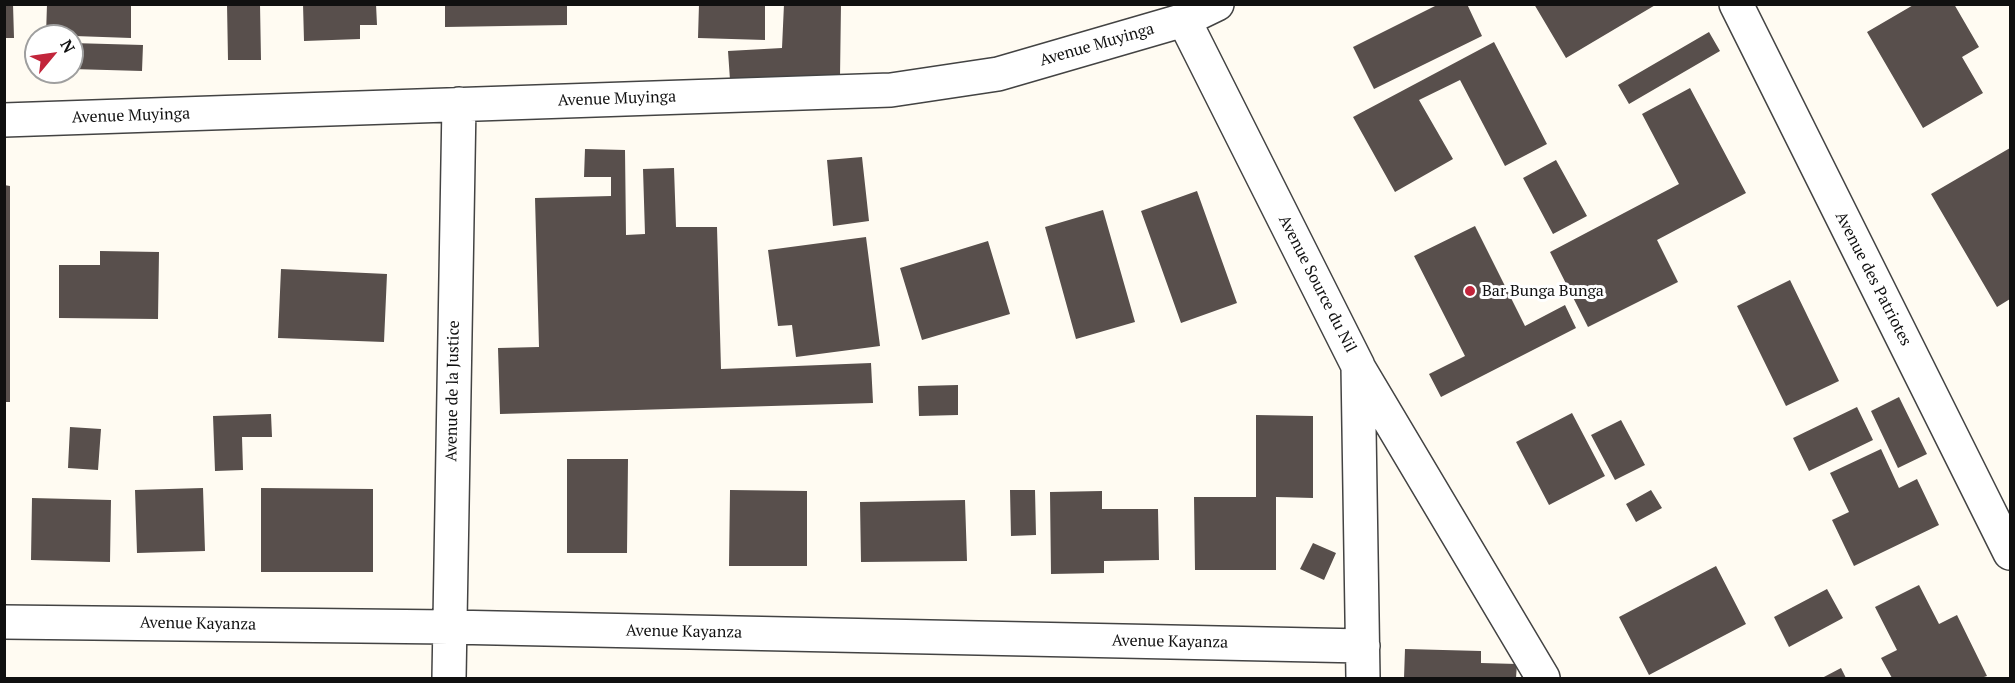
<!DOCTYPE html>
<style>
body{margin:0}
#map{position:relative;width:2015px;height:683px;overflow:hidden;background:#fffbf2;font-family:"PT Serif",serif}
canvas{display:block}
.frame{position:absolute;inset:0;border:6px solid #101010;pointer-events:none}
.north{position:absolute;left:24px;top:24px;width:60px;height:60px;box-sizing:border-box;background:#fff;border:2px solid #9f9f9f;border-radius:50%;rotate:61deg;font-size:16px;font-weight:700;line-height:24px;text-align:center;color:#101010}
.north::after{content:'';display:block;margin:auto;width:21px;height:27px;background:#c2253b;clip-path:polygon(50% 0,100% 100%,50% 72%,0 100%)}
</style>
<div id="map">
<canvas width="2015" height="683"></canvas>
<div class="frame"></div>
<div class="north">N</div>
</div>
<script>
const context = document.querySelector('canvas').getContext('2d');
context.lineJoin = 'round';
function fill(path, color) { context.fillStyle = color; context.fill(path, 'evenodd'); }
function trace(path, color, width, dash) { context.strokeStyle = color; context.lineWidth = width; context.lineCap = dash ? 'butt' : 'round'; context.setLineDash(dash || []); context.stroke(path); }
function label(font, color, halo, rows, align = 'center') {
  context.font = font + ' "PT Serif",serif'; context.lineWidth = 6; context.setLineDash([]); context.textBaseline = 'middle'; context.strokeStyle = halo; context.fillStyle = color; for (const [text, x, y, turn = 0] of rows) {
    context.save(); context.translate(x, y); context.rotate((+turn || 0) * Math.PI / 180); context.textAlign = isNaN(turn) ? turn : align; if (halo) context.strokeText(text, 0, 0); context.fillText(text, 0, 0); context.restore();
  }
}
fill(new Path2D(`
 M 4,4 L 13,4 L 14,38 L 4,38 Z
 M 47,4 L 131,4 L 131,38 L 46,35 Z
 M 227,4 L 260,4 L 261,60 L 228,60 Z
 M 303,4 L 376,4 L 377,25 L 360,25 L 360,39 L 304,41 Z
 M 445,4 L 567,4 L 567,25 L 445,27 Z
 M 699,4 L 765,4 L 765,40 L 698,38 Z
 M 784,4 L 841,4 L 840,77 L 784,77 L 730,80 L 728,51 L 782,48 Z
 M 1439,4 L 1467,4 L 1482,36 L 1374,89 L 1353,47 Z
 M 1534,4 L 1657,4 L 1566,58 Z
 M 1915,4 L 1954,4 L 1979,47 L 1962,57 L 1983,93 L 1923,128 L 1867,32 Z
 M 1709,32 L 1720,51 L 1629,104 L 1618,85 Z
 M 1494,42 L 1547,144 L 1505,166 L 1460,80 L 1419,100 L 1453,159 L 1395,192 L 1353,117 Z
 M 72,43 L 143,45 L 142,71 L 72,69 Z
 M 1690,88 L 1746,193 L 1657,240 L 1678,282 L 1588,327 L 1550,252 L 1679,184 L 1642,114 Z
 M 2010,148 L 2010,299 L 1997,307 L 1931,194 Z
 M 585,149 L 625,150 L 626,235 L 645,234 L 643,169 L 674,168 L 676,227 L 717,227 L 721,369 L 871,363 L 873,403 L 500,414 L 498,348 L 539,347 L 535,198 L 611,196 L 611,177 L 584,177 Z
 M 862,157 L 869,221 L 833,226 L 827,160 Z
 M 1556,160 L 1587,216 L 1553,234 L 1523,178 Z
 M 4,185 L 10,186 L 10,402 L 4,402 Z
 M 1197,191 L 1237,303 L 1181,323 L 1141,211 Z
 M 1103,210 L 1135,322 L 1076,339 L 1045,227 Z
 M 1475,226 L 1525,326 L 1565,305 L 1576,328 L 1441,397 L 1429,374 L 1465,356 L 1414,256 Z
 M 866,237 L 880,346 L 796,357 L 792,325 L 778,326 L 768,250 Z
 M 988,241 L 1010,314 L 922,340 L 900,268 Z
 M 100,251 L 159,252 L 158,319 L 59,318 L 59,265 L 100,265 Z
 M 281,269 L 387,274 L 384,342 L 278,338 Z
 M 1790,280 L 1839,381 L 1786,406 L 1737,306 Z
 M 958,385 L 958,415 L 919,416 L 918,386 Z
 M 1899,397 L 1927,454 L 1898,468 L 1871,411 Z
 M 1857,407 L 1873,440 L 1809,471 L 1793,438 Z
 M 1572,413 L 1605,476 L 1549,505 L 1516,442 Z
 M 271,414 L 272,437 L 242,437 L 243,470 L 215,471 L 213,416 Z
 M 1256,415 L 1313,416 L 1313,498 L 1276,497 L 1276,570 L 1195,570 L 1194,497 L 1256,497 Z
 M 1621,420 L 1645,465 L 1615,480 L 1591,435 Z
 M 70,427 L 101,429 L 98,470 L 68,468 Z
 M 1881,449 L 1899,488 L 1917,479 L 1939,525 L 1854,566 L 1832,520 L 1849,512 L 1830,473 Z
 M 567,459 L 628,459 L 627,553 L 567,553 Z
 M 203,488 L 205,551 L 137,553 L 135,490 Z
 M 261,488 L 373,489 L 373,572 L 261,572 Z
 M 730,490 L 807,491 L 807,566 L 729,566 Z
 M 1010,490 L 1035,490 L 1036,535 L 1011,536 Z
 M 1651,490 L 1662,508 L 1636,522 L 1626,504 Z
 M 1102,491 L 1102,509 L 1158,509 L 1159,560 L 1104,561 L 1104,573 L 1051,574 L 1050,492 Z
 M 32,498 L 111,500 L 110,562 L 31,560 Z
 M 965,500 L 967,561 L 861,562 L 860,502 Z
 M 1313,543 L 1336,553 L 1324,580 L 1300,569 Z
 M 1716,566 L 1746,624 L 1649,675 L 1619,617 Z
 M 1919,585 L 1939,624 L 1957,615 L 1987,676 L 1981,678 L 1892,678 L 1881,658 L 1897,650 L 1875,607 Z
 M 1827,589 L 1843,618 L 1789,647 L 1774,617 Z
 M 1405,649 L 1481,651 L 1481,663 L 1517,664 L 1516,678 L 1404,678 Z
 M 1841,668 L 1846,678 L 1822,678 Z`), '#584f4c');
const minor = new Path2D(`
 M 1736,4 L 2010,553
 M 1184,20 L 1358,366 L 1363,678
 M 4,120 L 891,90 L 998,74 L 1184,20 L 1217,4
 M 1358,367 L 1543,678
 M 4,622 L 449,627 L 1363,646
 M 449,678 L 459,104`);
trace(minor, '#434343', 36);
trace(minor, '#fff', 33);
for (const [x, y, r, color] of [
 [1470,291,6,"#c2253b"]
]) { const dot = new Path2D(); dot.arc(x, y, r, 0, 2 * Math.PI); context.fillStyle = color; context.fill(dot); trace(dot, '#fff', 2); }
label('16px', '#101010', '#fff', [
 ["Avenue Muyinga",1097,45,-16],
 ["Avenue Muyinga",617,99,-2],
 ["Avenue Muyinga",131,116,-2],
 ["Avenue des Patriotes",1873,279,63],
 ["Avenue Source du Nil",1317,284,63],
 ["Avenue de la Justice",453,391,-89],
 ["Avenue Kayanza",198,624,1],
 ["Avenue Kayanza",684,632,1],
 ["Avenue Kayanza",1170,642,1]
]);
label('16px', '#101010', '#fff', [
 ["Bar Bunga Bunga",1482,291]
], 'left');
</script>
